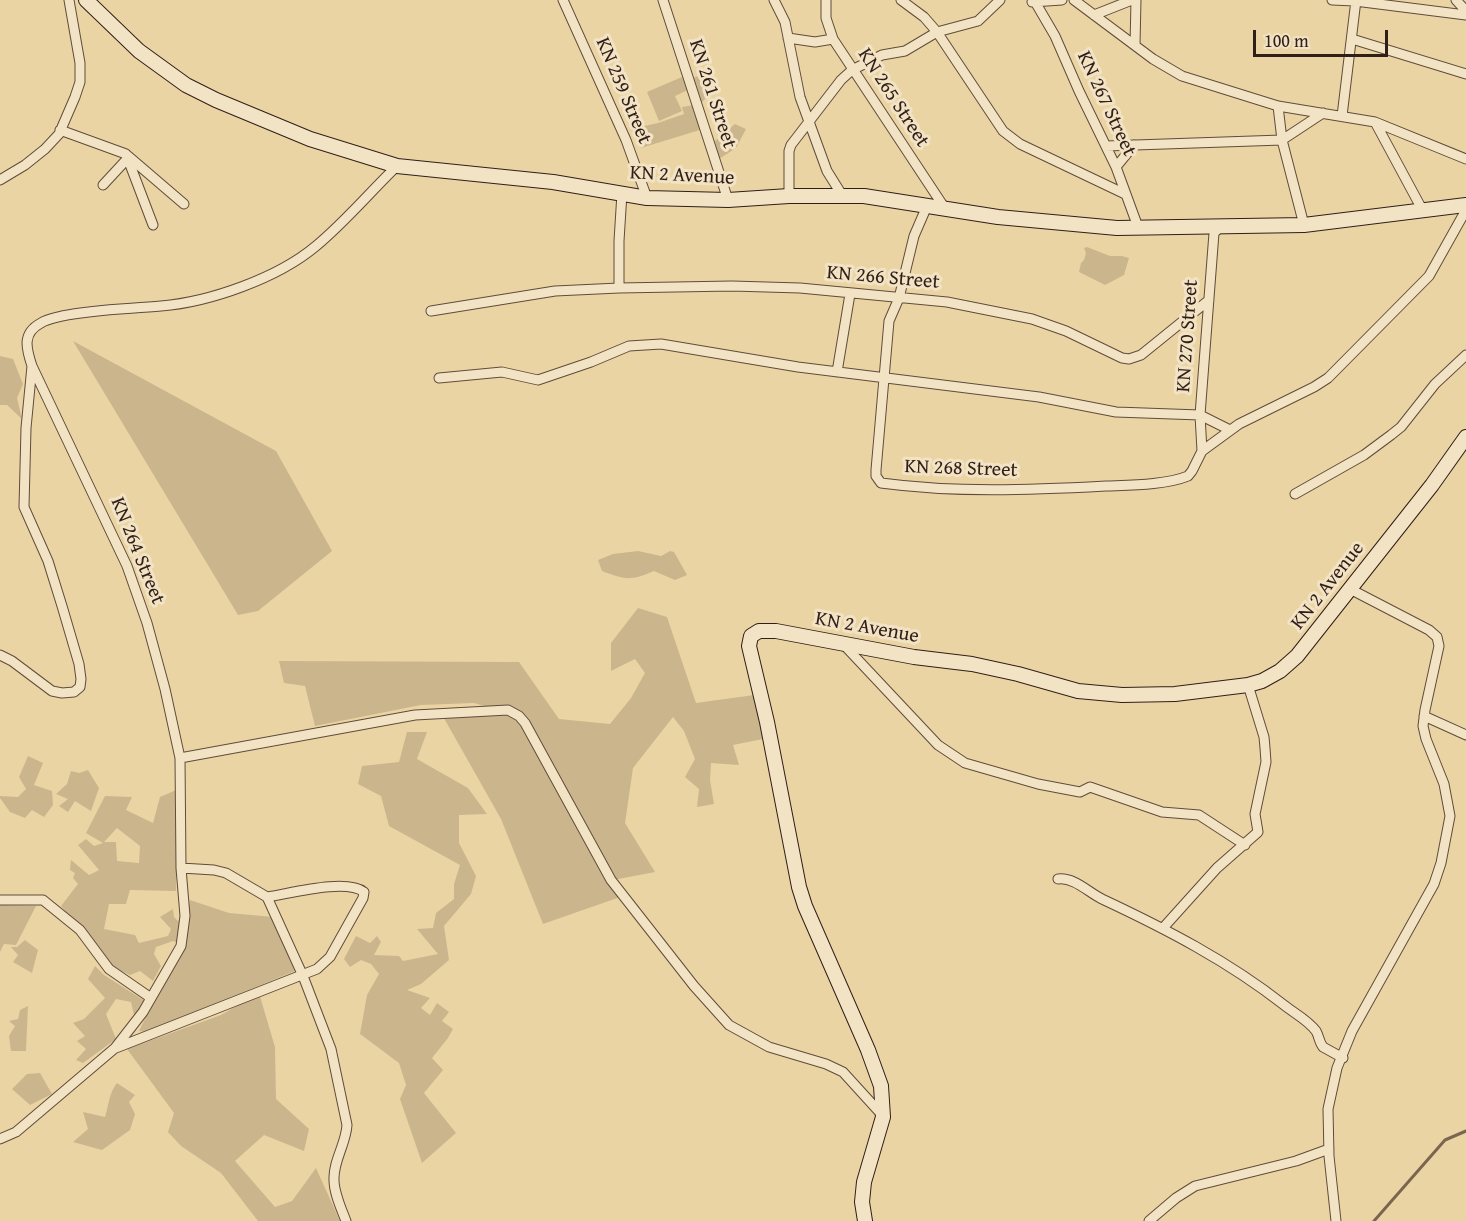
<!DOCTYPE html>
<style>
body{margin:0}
#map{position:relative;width:1466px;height:1221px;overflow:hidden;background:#ebd4a4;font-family:"Gentium Book Plus",serif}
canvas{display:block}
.scale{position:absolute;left:1253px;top:30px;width:135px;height:27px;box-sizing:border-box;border:3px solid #301e18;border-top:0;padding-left:8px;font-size:18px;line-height:21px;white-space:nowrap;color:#301e18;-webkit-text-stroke:4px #f2e3c4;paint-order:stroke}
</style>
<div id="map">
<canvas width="1466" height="1221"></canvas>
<div class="scale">100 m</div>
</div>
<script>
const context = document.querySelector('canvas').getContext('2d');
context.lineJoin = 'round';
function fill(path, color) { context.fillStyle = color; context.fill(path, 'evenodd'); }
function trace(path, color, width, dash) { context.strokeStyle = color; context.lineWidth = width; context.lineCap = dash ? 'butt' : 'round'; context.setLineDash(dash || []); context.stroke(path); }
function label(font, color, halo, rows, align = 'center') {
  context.font = font + ' "Gentium Book Plus",serif'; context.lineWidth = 6; context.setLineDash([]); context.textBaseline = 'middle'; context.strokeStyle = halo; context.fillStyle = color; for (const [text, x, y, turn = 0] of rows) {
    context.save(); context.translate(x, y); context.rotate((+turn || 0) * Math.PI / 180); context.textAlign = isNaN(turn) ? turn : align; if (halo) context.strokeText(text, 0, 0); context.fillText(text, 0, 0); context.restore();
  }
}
fill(new Path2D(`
 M 701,75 L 712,79 L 718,86 L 701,103 L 693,78 Z
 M 682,77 L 688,90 L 675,96 L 682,111 L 659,121 L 647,92 Z
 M 694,105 L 703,129 L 641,148 L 631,129 L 658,123 L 684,114 L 682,107 Z
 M 735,124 L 746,129 L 736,148 L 719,159 L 715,141 Z
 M 1087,247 L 1110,256 L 1122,256 L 1129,258 L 1124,275 L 1105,285 L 1079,272 L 1081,263 L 1084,260 L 1086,253 L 1084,248 Z
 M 73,341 L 276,451 L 332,551 L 258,611 L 238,615 Z
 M 0,356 L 13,359 L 23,384 L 17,398 L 22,419 L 7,405 L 0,405 Z
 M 638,551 L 661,556 L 670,551 L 674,552 L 687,575 L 675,580 L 654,571 C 630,581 626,580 602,571 L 598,560 L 613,554 Z
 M 638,608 L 667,617 L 696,703 L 754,695 L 763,739 L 733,745 L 739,765 L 711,763 L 710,780 L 714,804 L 697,807 L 699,789 L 685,777 L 695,759 L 684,731 L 673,717 L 633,768 L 625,823 L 655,872 L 613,880 L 623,896 L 543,924 L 501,819 L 441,713 L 478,711 L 514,715 L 474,703 L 421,705 L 315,726 L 305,686 L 284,683 L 279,661 L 519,662 L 559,719 L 610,724 L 631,698 L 645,673 L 635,659 L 611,671 L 611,643 Z
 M 407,732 L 427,732 L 417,759 L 468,788 L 487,814 L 459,815 L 459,843 L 476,876 L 471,894 L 444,926 L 449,960 L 421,984 L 407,990 L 430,998 L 421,1008 L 430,1015 L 437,1003 L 449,1012 L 442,1021 L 453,1029 L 448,1038 L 432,1058 L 443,1070 L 424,1093 L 456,1133 L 422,1163 L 400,1099 L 406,1085 L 399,1063 L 360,1034 L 367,995 L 379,974 L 371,964 L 361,960 L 350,967 L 344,959 L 356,936 L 370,943 L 377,936 L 381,942 L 374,955 L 399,956 L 403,961 L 438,954 L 417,929 L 433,928 L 436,913 L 454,899 L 454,884 L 460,865 L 389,826 L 381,796 L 358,784 L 362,766 L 399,762 Z
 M 28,756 L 43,763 L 34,785 L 52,791 L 53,805 L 44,817 L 32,810 L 25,818 L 10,812 L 0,798 L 0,796 L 18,797 L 26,789 L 19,777 Z
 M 88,770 L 99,788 L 91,811 L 75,801 L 68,812 L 59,806 L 68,799 L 56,794 L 67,784 L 71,771 L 79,773 Z
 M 176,790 L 177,804 L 176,891 L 130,890 L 126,904 L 109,904 L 104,929 L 135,935 L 139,943 L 168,936 L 171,929 L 160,917 L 173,909 L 174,917 L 178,921 L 182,919 L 178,943 L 173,941 L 156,947 L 154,954 L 161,966 L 153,981 L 140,971 L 130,975 L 111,966 L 61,906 L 78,884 L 73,878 L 75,873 L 70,870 L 71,860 L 89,875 L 99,870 L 78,845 L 86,839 L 94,846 L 103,843 L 86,833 L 105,796 L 132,797 L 126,810 L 153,823 L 160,797 ZM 117,828 L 140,846 L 139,863 L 117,861 L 116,842 L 104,842 Z
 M 190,900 L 229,913 L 274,917 L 300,969 L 145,1032 L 139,1031 L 181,946 Z
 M 0,905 L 36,906 L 16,945 L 4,944 L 0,952 Z
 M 25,940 L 38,950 L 32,973 L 13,962 L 18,955 L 11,947 L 17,947 Z
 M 95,966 L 104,975 L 145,1001 L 134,1015 L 131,1002 L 116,999 L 106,1014 L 116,1039 L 83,1063 L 76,1060 L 86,1049 L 77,1041 L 85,1036 L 73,1023 L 84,1019 L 105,998 L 88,979 Z
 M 259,993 L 275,1047 L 276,1099 L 309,1129 L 304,1151 L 264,1135 L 235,1161 L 275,1207 L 292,1201 L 316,1168 L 340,1221 L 258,1221 L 221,1173 L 181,1146 L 168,1132 L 174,1113 L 127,1049 L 221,1015 Z
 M 28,1006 L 26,1051 L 11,1051 L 9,1036 L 15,1026 L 9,1021 L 18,1019 L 20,1010 Z
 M 40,1073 L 52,1094 L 30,1105 L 12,1089 L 27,1074 Z
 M 117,1083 L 135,1095 L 129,1102 L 135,1114 L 130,1130 L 102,1150 L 73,1142 L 88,1129 L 83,1112 L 105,1117 C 109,1104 109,1093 117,1083 Z`), '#cbb58c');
trace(new Path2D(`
 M 1374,1221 L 1445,1140 L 1466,1131`), '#7a664f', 3);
const minor = new Path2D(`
 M 563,0 L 626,140 L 647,198
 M 663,0 L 728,200
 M 774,0 L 785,22 L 800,97 L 827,171 L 842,195
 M 826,0 L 826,18 L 833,39 L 946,210
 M 901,0 L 924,17 L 937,32 L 1003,131 L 1020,144 L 1125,194
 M 1034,0 L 1055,36 L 1079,91 L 1116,167 L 1138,227
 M 1074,0 L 1153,59 L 1182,76 L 1278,106 L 1375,122 L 1466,159
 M 1332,0 L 1355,1 L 1466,15
 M 1456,0 L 1466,11
 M 1032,2 L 1062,0
 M 1094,15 L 1132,0
 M 788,38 L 815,42 L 833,39
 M 1352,39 L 1466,74
 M 1135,45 L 1136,0
 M 1278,106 L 1282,140 L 1304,225
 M 1342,116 L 1356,0
 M 1375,122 L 1423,211
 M 60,130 L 126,154 L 153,225
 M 1106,146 L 1282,140 L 1323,113
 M 128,156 L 184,204
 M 1116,167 L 1134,145
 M 0,180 L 25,165 L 45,149 L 59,134 L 75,97 L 80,82 L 80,63 L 69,0
 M 103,185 L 128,158
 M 622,193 L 619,241 L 619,288 L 732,286 L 800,288 L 947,302 L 1032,319 L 1066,331 L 1122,358 L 1129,359 L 1141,355 L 1209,300
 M 789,196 L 789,151 L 791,145 L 841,80 L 852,70 L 882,55 L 905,51 L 937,32 L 978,21 L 1000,0
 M 927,206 L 914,236 L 899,298 L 889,321 L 876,470 L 876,476 L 881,483 C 955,493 1031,490 1106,486 C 1130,485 1166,485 1188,476 L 1192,471 L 1202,451 L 1200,415 L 1214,233 L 1220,227
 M 431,311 L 555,291 L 619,288
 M 837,372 L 850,294
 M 439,378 L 502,372 L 538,380 L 591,362 L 629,346 L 661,344 L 798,367 L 1039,397 L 1116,412 L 1200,415 L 1230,430
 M 1202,451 L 1239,424 L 1314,387 L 1328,378 L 1429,276 L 1466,210
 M 1295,494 L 1364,455 L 1391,435 L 1401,427 L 1435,384 L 1466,355
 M 844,645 L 938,745 L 965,763 L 1038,784 L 1080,792 L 1090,787 L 1162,812 L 1199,815 L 1245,845
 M 0,655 L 12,661 L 52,691 L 62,693 L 74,692 L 80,687 L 81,679 L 79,664 L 62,606 L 48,561 L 24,507 L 26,428 L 32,366
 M 1424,716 L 1466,735
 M 180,758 L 415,715 L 508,710 L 519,716 L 525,723 L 611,880 L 694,986 L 729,1025 L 769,1047 L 826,1064 L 843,1072 L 883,1116
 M 1058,879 C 1074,877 1088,892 1102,899 C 1166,929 1228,961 1284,1005 C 1294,1013 1308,1020 1316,1031 C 1319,1036 1319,1042 1323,1047 L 1343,1058
 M 267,897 L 303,976 L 331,1049 L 347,1125 C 346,1144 333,1161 334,1180 C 334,1193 341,1208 346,1221
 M 0,900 L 43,900 L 80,930 L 109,969 L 151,998
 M 1163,928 L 1217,868 L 1258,832 L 1255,814 L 1266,762 L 1265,748 L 1264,737 L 1248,685
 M 116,1048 L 317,969 L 330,957 L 363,898 L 364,892 C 346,878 289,894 267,897 L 226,873 L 214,870 L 181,868
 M 0,1139 L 16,1132 L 115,1048 L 143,1012 L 181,946 L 185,916 L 181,868 L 180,758 L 165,689 L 147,623 L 127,566 L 32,366 C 26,348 22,333 41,323 C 47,319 55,318 62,316 C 95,309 128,309 161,306 C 210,302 278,278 316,246 C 345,222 370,192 397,166
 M 1149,1221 L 1176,1198 L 1195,1186 L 1296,1161 L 1329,1149
 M 1336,1221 L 1329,1156 L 1328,1109 L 1337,1068 L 1352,1031 L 1434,884 L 1441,863 L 1450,816 L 1444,784 L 1426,739 L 1423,726 L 1425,710 L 1439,646 L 1437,637 L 1429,630 L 1350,589`);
const secondary = new Path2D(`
 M 86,0 L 139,51 L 186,85 L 216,100 L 310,139 L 397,166 L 553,182 L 647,198 L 728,200 L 789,196 L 864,196 L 998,217 L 1117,228 L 1304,225 L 1466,205
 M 865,1221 L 862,1202 L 864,1182 L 883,1117 L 881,1086 L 868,1050 L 805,906 L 799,887 L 767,722 L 749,646 L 751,636 L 759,631 L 776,631 L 914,657 L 972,664 L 1018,674 L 1078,691 L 1122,695 L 1175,694 L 1248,685 L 1262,681 L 1280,671 L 1297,656 L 1432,485 L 1466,437`);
trace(minor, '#5f4c3b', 11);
trace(secondary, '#301e18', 16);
trace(minor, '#f2e3c4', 9);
trace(secondary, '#f2e3c4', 14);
label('20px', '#301e18', '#f2e3c4', [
 ["KN 259 Street",623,91,67],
 ["KN 261 Street",712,94,72],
 ["KN 265 Street",893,98,57],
 ["KN 267 Street",1106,104,65],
 ["KN 2 Avenue",682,176,3],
 ["KN 266 Street",883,278,5],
 ["KN 270 Street",1188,336,-86],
 ["KN 268 Street",961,469,2],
 ["KN 264 Street",137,551,68],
 ["KN 2 Avenue",1328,586,-52],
 ["KN 2 Avenue",867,628,10]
]);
</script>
